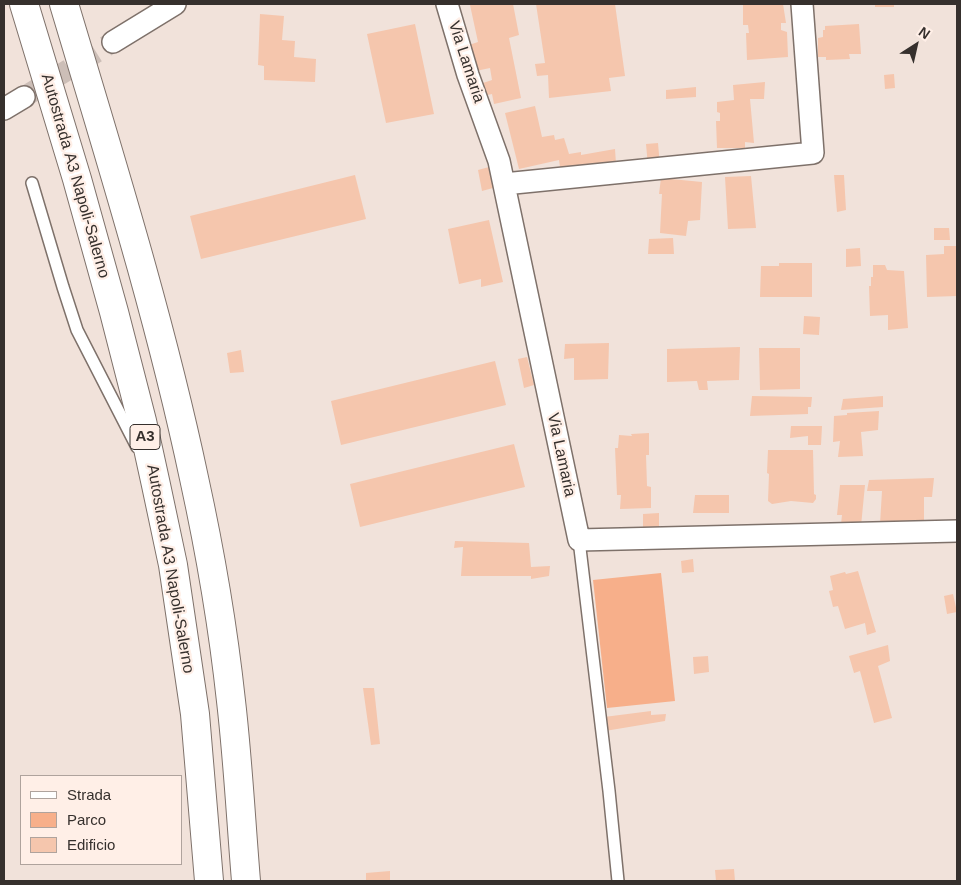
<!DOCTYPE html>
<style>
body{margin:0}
#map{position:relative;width:961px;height:885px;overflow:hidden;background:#f1e2da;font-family:Helvetica,sans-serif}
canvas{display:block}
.frame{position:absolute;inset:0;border:5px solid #36302d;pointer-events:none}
.legend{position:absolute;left:20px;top:775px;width:162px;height:90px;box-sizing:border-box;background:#ffefe7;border:1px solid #afa39d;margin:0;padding:6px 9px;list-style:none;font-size:15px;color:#36302d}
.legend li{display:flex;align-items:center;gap:10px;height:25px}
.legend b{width:25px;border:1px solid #afa39d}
.north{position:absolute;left:891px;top:20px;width:50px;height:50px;-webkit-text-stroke:4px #ffefe7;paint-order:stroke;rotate:35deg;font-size:14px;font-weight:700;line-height:20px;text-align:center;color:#36302d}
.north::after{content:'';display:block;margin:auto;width:18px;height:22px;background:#36302d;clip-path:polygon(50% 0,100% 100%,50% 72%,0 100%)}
</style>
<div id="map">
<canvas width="961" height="885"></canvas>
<div class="frame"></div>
<ul class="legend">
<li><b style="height:6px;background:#fff"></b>Strada</li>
<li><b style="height:14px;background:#f7af8a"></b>Parco</li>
<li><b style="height:14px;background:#f5c6ad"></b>Edificio</li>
</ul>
<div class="north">N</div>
</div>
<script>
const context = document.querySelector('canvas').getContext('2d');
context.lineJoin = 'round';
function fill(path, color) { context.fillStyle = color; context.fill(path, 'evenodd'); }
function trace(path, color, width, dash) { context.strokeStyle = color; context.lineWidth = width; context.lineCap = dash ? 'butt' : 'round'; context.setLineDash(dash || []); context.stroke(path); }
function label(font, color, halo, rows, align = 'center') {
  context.font = font + ' Helvetica,sans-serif'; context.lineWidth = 4.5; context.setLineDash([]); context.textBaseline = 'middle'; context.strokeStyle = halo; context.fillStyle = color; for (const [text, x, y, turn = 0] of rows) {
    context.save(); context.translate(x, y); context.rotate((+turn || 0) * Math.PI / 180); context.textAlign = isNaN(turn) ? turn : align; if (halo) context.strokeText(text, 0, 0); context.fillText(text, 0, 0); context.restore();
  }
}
fill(new Path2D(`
 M 661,573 L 675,701 L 607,708 L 593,580 Z`), '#f7af8a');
fill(new Path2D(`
 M 479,4 L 513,4 L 519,35 L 509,38 L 521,98 L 494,104 L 492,94 L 483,96 L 480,84 L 492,80 L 490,68 L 471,72 L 466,46 L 478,42 L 470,5 Z
 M 536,4 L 615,4 L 625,76 L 609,78 L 611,91 L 549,98 L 548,75 L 537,76 L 535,64 L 545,63 Z
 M 743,4 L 783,4 L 786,23 L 781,23 L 781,30 L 787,32 L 788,57 L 747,60 L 746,33 L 749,33 L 748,25 L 743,25 Z
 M 875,4 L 894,4 L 894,7 L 875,7 Z
 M 260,14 L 284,16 L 282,40 L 295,41 L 294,57 L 316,59 L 315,82 L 264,80 L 264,66 L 258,65 Z
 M 415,24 L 434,114 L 386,123 L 367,34 Z
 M 859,24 L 861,54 L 849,54 L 850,59 L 826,60 L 826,57 L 818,57 L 818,38 L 823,37 L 823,30 L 825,30 L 825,26 Z
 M 894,74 L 895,88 L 885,89 L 884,75 Z
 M 765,82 L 764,99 L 750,99 L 754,143 L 745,142 L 745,148 L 717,148 L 716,121 L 720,121 L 720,113 L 717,112 L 717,102 L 734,100 L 733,85 Z
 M 696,87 L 696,97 L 666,99 L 666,90 Z
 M 535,106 L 542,137 L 554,135 L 555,140 L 564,138 L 569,154 L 581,152 L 581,155 L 615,149 L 616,164 L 561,174 L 559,160 L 519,169 L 505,113 Z
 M 658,143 L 660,166 L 648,166 L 646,144 Z
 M 489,167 L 493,188 L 482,191 L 478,170 Z
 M 355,175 L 366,219 L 201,259 L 190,216 Z
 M 834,175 L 844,175 L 846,210 L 837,212 Z
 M 751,176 L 756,228 L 728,229 L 725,177 Z
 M 661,178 L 702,182 L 700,220 L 688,221 L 686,236 L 660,233 L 662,194 L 659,194 Z
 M 489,220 L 503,282 L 481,287 L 481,279 L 459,284 L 448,229 Z
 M 934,228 L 949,228 L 950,240 L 934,240 Z
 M 673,238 L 674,254 L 648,254 L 649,239 Z
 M 944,246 L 957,246 L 957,296 L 927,297 L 926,255 L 944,254 Z
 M 860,248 L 861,266 L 846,267 L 846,249 Z
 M 779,263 L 812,263 L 812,297 L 760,297 L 761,266 L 779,266 Z
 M 873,265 L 885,265 L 887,270 L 904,271 L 908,328 L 888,330 L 888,315 L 870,316 L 869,286 L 871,286 L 871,277 L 873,277 Z
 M 804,316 L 820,317 L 819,335 L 803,334 Z
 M 609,343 L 608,379 L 574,380 L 574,358 L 564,359 L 565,344 Z
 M 740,347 L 739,380 L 707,381 L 708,390 L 699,390 L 697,381 L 667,382 L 667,349 Z
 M 759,348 L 800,348 L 800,389 L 760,390 Z
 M 241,350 L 244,372 L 230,373 L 227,353 Z
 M 527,357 L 534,385 L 524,388 L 518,359 Z
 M 495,361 L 506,405 L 341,445 L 331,401 Z
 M 752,396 L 812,397 L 811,407 L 808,407 L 808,414 L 750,416 Z
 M 883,396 L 883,407 L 841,410 L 843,399 Z
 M 879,411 L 878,430 L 861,432 L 863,456 L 838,457 L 840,441 L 833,442 L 834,416 L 847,415 L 847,413 Z
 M 791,426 L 822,426 L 821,445 L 808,445 L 808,436 L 790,438 Z
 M 649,433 L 649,455 L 646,455 L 647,486 L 651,487 L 651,508 L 620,509 L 621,495 L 617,495 L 615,448 L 618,448 L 619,435 L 632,436 L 631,434 Z
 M 514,444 L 525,487 L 360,527 L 350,484 Z
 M 768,450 L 813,450 L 814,494 L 816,495 L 816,499 L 813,503 L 791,501 L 772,504 L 768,501 L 769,474 L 767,473 Z
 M 934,478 L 932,497 L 924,497 L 924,522 L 880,524 L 882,491 L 867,491 L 869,480 Z
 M 840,485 L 865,485 L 861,526 L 841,524 L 842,515 L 837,515 Z
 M 695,495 L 729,495 L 729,513 L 693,513 Z
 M 659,513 L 659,535 L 643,536 L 643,514 Z
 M 455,541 L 529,543 L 531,567 L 550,566 L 549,576 L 531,579 L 531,576 L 461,576 L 463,547 L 454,548 Z
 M 693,559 L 694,572 L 682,573 L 681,561 Z
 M 858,571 L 876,632 L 867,635 L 865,623 L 845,629 L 838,606 L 833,607 L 829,591 L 833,590 L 830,576 L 845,572 L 846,574 Z
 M 953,594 L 957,612 L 947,614 L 944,596 Z
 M 888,645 L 890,661 L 878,666 L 892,718 L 874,723 L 860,671 L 854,673 L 849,656 Z
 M 708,656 L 709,672 L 694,674 L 693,657 Z
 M 363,688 L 374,688 L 380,744 L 371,745 Z
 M 651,711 L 651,715 L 666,714 L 665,721 L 605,731 L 604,717 Z
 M 734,869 L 735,881 L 716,881 L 715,870 Z
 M 390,871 L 390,881 L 366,881 L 366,873 Z`), '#f5c6ad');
trace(new Path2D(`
 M 24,97 L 113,42`), '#ccbeb7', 21, [21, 11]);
const lane = new Path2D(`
 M 32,183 L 63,287 L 77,330 L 137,447
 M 579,540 L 609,791 L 618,881`);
const street = new Path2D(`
 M 447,4 L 468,75 L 499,161 L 579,540 L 957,531
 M 113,42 L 175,4
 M 4,109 L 24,97
 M 504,184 L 813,153 L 802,4`);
const highway = new Path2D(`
 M 24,4 L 77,179 L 114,312 L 142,421 L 156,485 L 173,565 L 195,714 L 209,881
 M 64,4 C 111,161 160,318 194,478 C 210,551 223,627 231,701 C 238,761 241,821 246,881`);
trace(lane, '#7e716a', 14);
trace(street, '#7e716a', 24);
trace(highway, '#7e716a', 30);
trace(lane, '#fff', 11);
trace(street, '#fff', 21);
trace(highway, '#fff', 28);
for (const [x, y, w] of [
 [145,437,30]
]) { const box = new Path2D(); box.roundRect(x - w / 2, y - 12.5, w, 25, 4); context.fillStyle = '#ffefe7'; context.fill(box); trace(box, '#36302d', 1); }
label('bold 15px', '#36302d', null, [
 ["A3",145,437]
]);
label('16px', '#36302d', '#ffefe7', [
 ["Via Lamaria",466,62,72],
 ["Autostrada A3 Napoli-Salerno",75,176,74],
 ["Via Lamaria",561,455,78],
 ["Autostrada A3 Napoli-Salerno",170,569,80]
]);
</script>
